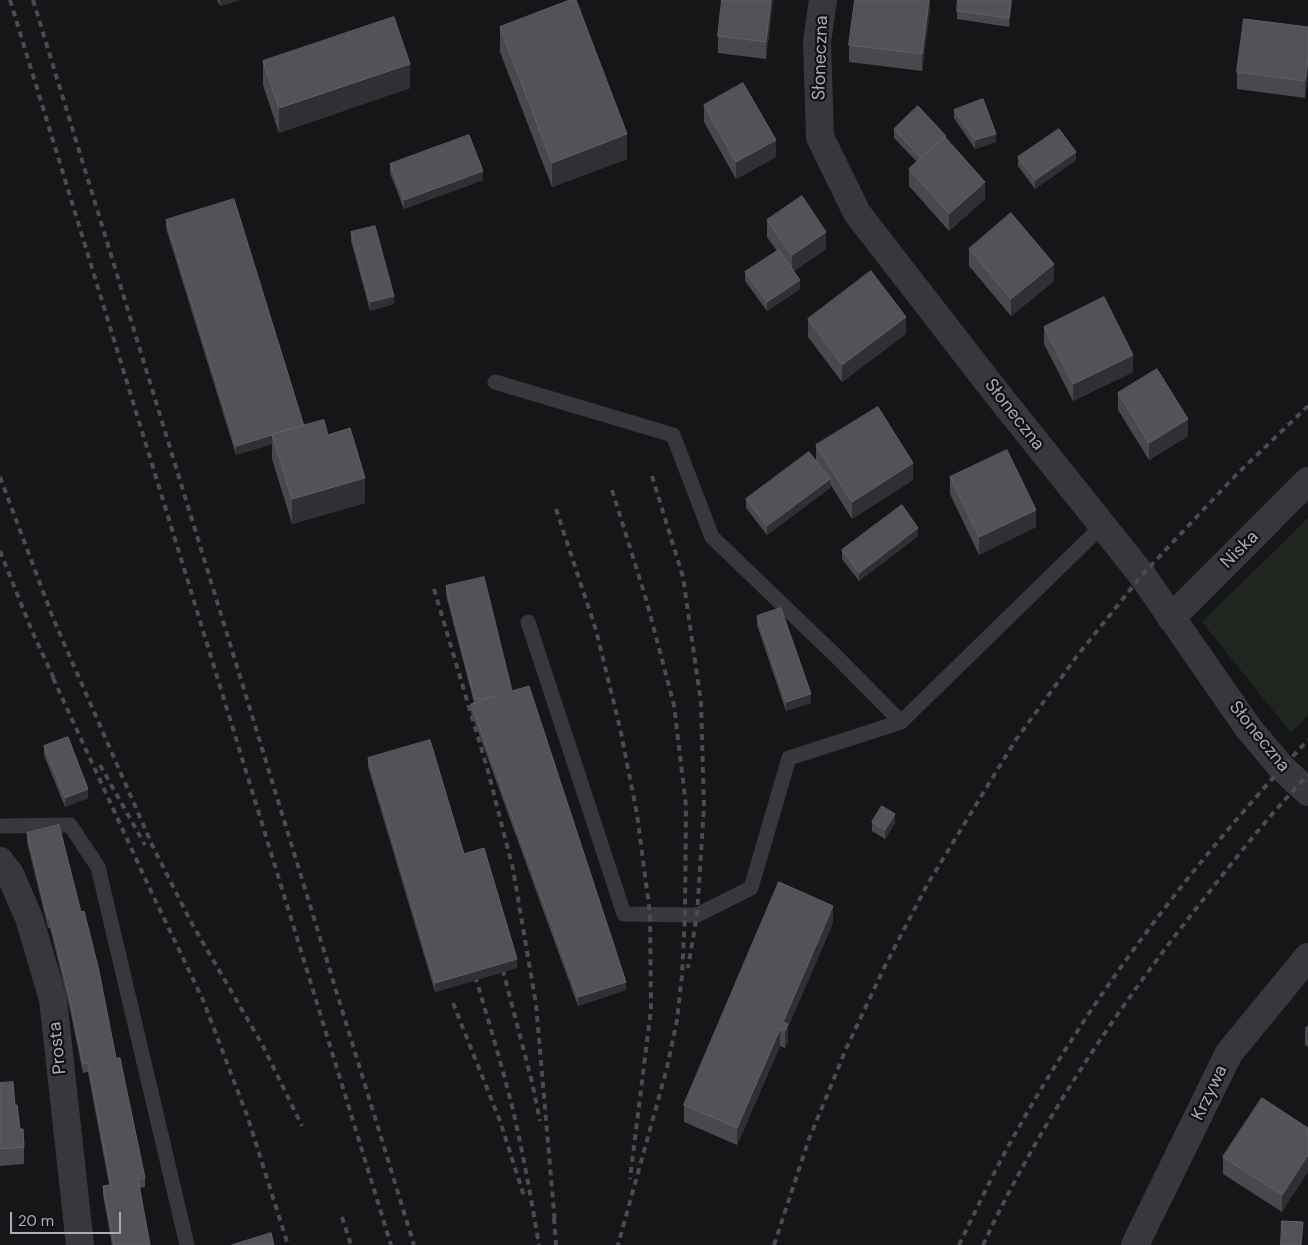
<!DOCTYPE html>
<meta charset="utf-8">
<style>
body{margin:0}
#map{position:relative;width:1308px;height:1245px;overflow:hidden;background:#161618;font-family:"DM Sans",sans-serif}
canvas{display:block}
.scale{position:absolute;left:10px;top:1212px;width:111px;height:22px;box-sizing:border-box;border:2px solid #a8adb8;border-top:0;padding-left:6px;font-size:15px;line-height:18px;white-space:nowrap;color:#a8adb8;-webkit-text-stroke:4px #111113;paint-order:stroke}
</style>
<div id="map">
<canvas width="1308" height="1245"></canvas>
<div class="scale">20 m</div>
</div>
<script>
const context = document.querySelector('canvas').getContext('2d');
context.lineJoin = 'round';
function fill(path, color) { context.fillStyle = color; context.fill(path, 'evenodd'); }
function trace(path, color, width, dash) { context.strokeStyle = color; context.lineWidth = width; context.lineCap = dash ? 'butt' : 'round'; context.setLineDash(dash || []); context.stroke(path); }
function label(font, color, halo, rows, align = 'center') {
  context.font = font + ' "DM Sans",sans-serif'; context.lineWidth = 4.5; context.setLineDash([]); context.textBaseline = 'middle'; context.strokeStyle = halo; context.fillStyle = color; for (const [text, x, y, turn = 0] of rows) {
    context.save(); context.translate(x, y); context.rotate((+turn || 0) * Math.PI / 180); context.textAlign = isNaN(turn) ? turn : align; if (halo) context.strokeText(text, 0, 0); context.fillText(text, 0, 0); context.restore();
  }
}
fill(new Path2D(`
 M 1308,518 L 1308,715 L 1291,733 L 1202,622 Z`), '#1e261f');
trace(new Path2D(`
 M 495,382 L 673,435 L 712,537 L 838,658 L 901,722 L 1102,526
 M 528,622 L 624,914 L 697,915 L 751,888 L 789,758 L 901,722
 M 0,826 L 70,825 L 98,867 L 187,1245`), '#37383d', 15);
trace(new Path2D(`
 M 823,0 L 817,42 L 820,137 L 857,213 L 995,391 L 1142,575 L 1249,729 L 1282,768 L 1308,792
 M 1171,618 L 1308,481
 M 0,861 L 10,874 L 29,918 L 53,999 L 80,1245
 M 1135,1245 L 1229,1053 L 1308,957`), '#37383d', 28);
trace(new Path2D(`
 M 10,0 L 391,1245
 M 33,0 L 414,1245
 M 652,476 L 683,577 L 701,703 L 704,807 L 697,915 L 688,968
 M 0,477 L 53,618 L 153,847 L 191,922 L 263,1046 L 302,1126
 M 612,490 L 646,599 L 674,705 L 686,806 L 685,915 L 682,976 L 677,1020 L 667,1068 L 618,1245
 M 556,509 L 596,630 L 620,728 L 637,814 L 650,914 L 651,1009 L 630,1179
 M 0,551 L 32,631 L 56,683
 M 434,589 L 488,771 L 513,869 L 536,1004 L 555,1224
 M 53,678 L 149,887 L 203,1000 L 248,1118 L 288,1245
 M 100,765 L 145,845
 M 500,959 L 532,1082 L 540,1121
 M 472,966 C 486,1012 500,1059 512,1106 C 523,1152 531,1198 539,1245
 M 453,1003 L 500,1121 L 525,1199
 M 342,1217 L 351,1245
 M 554,1218 L 556,1245
 M 774,1245 L 809,1139 L 846,1049 L 884,968 L 927,885 L 1015,741 L 1077,656 L 1142,575 L 1236,475 L 1308,406
 M 959,1245 C 978,1206 997,1165 1019,1127 C 1098,987 1198,857 1308,740
 M 983,1245 C 1042,1118 1123,1000 1210,891 C 1241,851 1273,811 1308,775`), '#4a4c52', 4, [6, 5]);
fill(new Path2D(`
 M 217,0 L 240,0 L 220,6 Z
 M 773,0 L 766,59 L 718,53 L 718,36 Z
 M 930,0 L 930,10 L 922,71 L 849,62 L 849,45 Z
 M 1012,0 L 1009,27 L 957,19 L 957,11 Z
 M 500,27 L 627,159 L 552,187 L 500,52 Z
 M 1308,27 L 1305,98 L 1237,89 L 1237,72 Z
 M 263,61 L 410,88 L 279,133 L 263,85 Z
 M 704,105 L 776,157 L 736,179 L 704,122 Z
 M 954,110 L 996,142 L 975,149 L 954,118 Z
 M 894,129 L 946,138 L 985,199 L 949,231 L 909,186 L 909,169 L 917,162 L 894,138 Z
 M 1018,157 L 1076,160 L 1035,189 L 1018,166 Z
 M 390,164 L 483,180 L 404,209 L 390,173 Z
 M 166,220 L 304,426 L 328,435 L 365,503 L 292,524 L 272,459 L 272,444 L 236,455 L 166,228 Z
 M 767,220 L 826,249 L 794,271 L 800,289 L 767,311 L 745,281 L 745,272 L 777,251 L 767,237 Z
 M 351,232 L 394,304 L 370,311 L 351,241 Z
 M 969,249 L 1054,281 L 1011,316 L 969,266 Z
 M 808,319 L 906,334 L 842,382 L 808,337 Z
 M 1044,327 L 1133,372 L 1073,401 L 1044,344 Z
 M 1118,393 L 1188,436 L 1149,460 L 1118,410 Z
 M 816,445 L 913,480 L 852,519 L 830,484 L 830,488 L 767,535 L 746,508 L 746,499 L 816,461 Z
 M 950,477 L 1036,527 L 979,555 L 950,494 Z
 M 918,536 L 859,581 L 842,559 L 842,550 Z
 M 446,586 L 512,691 L 626,990 L 578,1006 L 471,712 L 471,704 L 474,703 L 446,595 Z
 M 757,616 L 811,703 L 786,711 L 757,625 Z
 M 44,746 L 88,798 L 65,807 L 44,755 Z
 M 368,758 L 464,854 L 517,968 L 435,992 L 368,767 Z
 M 872,822 L 895,823 L 885,839 L 872,831 Z
 M 27,833 L 116,1058 L 145,1178 L 145,1187 L 139,1188 L 150,1245 L 112,1245 L 103,1195 L 103,1186 L 109,1185 L 88,1072 L 83,1073 L 69,1005 L 50,928 L 48,928 L 27,842 Z
 M 833,923 L 788,1027 L 788,1041 L 785,1048 L 780,1046 L 737,1145 L 684,1122 L 684,1105 Z
 M 1308,1025 L 1308,1047 L 1305,1045 L 1305,1028 Z
 M 0,1083 L 15,1105 L 24,1147 L 24,1164 L 0,1166 Z
 M 1308,1128 L 1282,1212 L 1223,1174 L 1223,1157 Z`), '#47494d');
fill(new Path2D(`
 M 220,0 L 240,0 L 220,6 Z
 M 771,0 L 773,0 L 773,2 L 766,59 L 766,42 Z
 M 929,0 L 930,0 L 930,10 L 922,71 L 922,54 Z
 M 1011,0 L 1012,0 L 1009,27 L 1009,18 Z
 M 1308,60 L 1308,77 L 1305,98 L 1305,81 Z
 M 410,64 L 410,88 L 279,133 L 279,108 Z
 M 627,134 L 627,159 L 552,187 L 552,163 Z
 M 996,134 L 996,142 L 975,149 L 975,140 Z
 M 776,140 L 776,157 L 736,179 L 736,162 Z
 M 1076,152 L 1076,160 L 1035,189 L 1035,180 Z
 M 483,171 L 483,180 L 404,209 L 404,200 Z
 M 985,182 L 985,199 L 949,231 L 949,214 Z
 M 826,232 L 826,249 L 792,272 L 792,255 Z
 M 1054,264 L 1054,281 L 1011,316 L 1011,299 Z
 M 800,280 L 800,289 L 767,311 L 767,302 Z
 M 394,296 L 394,304 L 370,311 L 370,302 Z
 M 906,317 L 906,334 L 842,382 L 842,365 Z
 M 1133,355 L 1133,372 L 1073,401 L 1073,384 Z
 M 1188,419 L 1188,436 L 1149,460 L 1149,443 Z
 M 272,435 L 272,444 L 236,455 L 236,446 Z
 M 913,463 L 913,480 L 852,519 L 852,502 Z
 M 365,478 L 365,503 L 292,524 L 292,499 Z
 M 830,479 L 830,488 L 767,535 L 767,526 Z
 M 1036,510 L 1036,527 L 979,555 L 979,537 Z
 M 918,528 L 918,536 L 859,581 L 859,573 Z
 M 811,694 L 811,703 L 786,711 L 786,702 Z
 M 88,789 L 88,798 L 65,807 L 65,798 Z
 M 895,814 L 895,823 L 885,839 L 885,830 Z
 M 833,906 L 833,923 L 788,1027 L 788,1041 L 785,1048 L 785,1031 L 783,1022 Z
 M 517,959 L 517,968 L 435,992 L 435,983 Z
 M 626,982 L 626,990 L 578,1006 L 578,997 Z
 M 780,1029 L 780,1046 L 737,1145 L 737,1128 Z
 M 1308,1155 L 1308,1172 L 1282,1212 L 1282,1195 Z`), '#2f3033');
const building = new Path2D(`
 M 570,0 L 576,0 L 627,134 L 552,163 L 500,27 Z
 M 722,0 L 771,0 L 766,42 L 718,36 Z
 M 855,0 L 929,0 L 922,54 L 849,45 Z
 M 958,0 L 1011,0 L 1009,18 L 957,11 Z
 M 394,17 L 410,64 L 279,108 L 263,61 Z
 M 1244,19 L 1308,27 L 1308,60 L 1305,81 L 1237,72 Z
 M 743,83 L 776,140 L 736,162 L 704,105 Z
 M 983,99 L 996,134 L 975,140 L 954,110 Z
 M 918,106 L 946,136 L 921,158 L 894,129 Z
 M 1059,129 L 1076,152 L 1035,180 L 1018,157 Z
 M 469,135 L 483,171 L 404,200 L 390,164 Z
 M 945,137 L 985,182 L 949,214 L 909,169 Z
 M 802,196 L 826,232 L 792,255 L 767,220 Z
 M 234,199 L 304,426 L 272,434 L 272,435 L 236,446 L 166,220 Z
 M 1011,213 L 1054,264 L 1011,299 L 969,249 Z
 M 375,226 L 394,296 L 370,302 L 351,232 Z
 M 779,250 L 800,280 L 767,302 L 745,272 Z
 M 871,271 L 906,317 L 842,365 L 808,319 Z
 M 1104,297 L 1133,355 L 1073,384 L 1044,327 Z
 M 1157,369 L 1188,419 L 1149,443 L 1118,393 Z
 M 878,407 L 913,463 L 852,502 L 816,445 Z
 M 324,420 L 328,435 L 350,428 L 365,478 L 292,499 L 272,434 Z
 M 1007,450 L 1036,510 L 979,537 L 950,477 Z
 M 809,452 L 830,479 L 767,526 L 746,499 Z
 M 902,505 L 918,528 L 859,573 L 842,550 Z
 M 484,577 L 512,691 L 529,686 L 626,982 L 578,997 L 471,704 L 495,696 L 475,700 L 446,586 Z
 M 781,608 L 811,694 L 786,702 L 757,616 Z
 M 68,737 L 88,789 L 65,798 L 44,746 Z
 M 430,740 L 464,854 L 484,848 L 517,959 L 435,983 L 368,758 Z
 M 882,806 L 895,814 L 885,830 L 872,822 Z
 M 59,825 L 81,912 L 84,911 L 99,971 L 116,1058 L 120,1058 L 145,1178 L 138,1179 L 150,1245 L 114,1245 L 103,1186 L 111,1185 L 88,1063 L 83,1064 L 69,996 L 50,919 L 48,919 L 27,833 Z
 M 779,882 L 833,906 L 783,1022 L 788,1024 L 785,1031 L 780,1029 L 737,1128 L 684,1105 Z
 M 13,1082 L 15,1105 L 17,1105 L 20,1129 L 23,1129 L 24,1147 L 0,1149 L 0,1083 Z
 M 1262,1098 L 1308,1128 L 1308,1155 L 1282,1195 L 1223,1157 Z
 M 1282,1221 L 1303,1222 L 1301,1245 L 1281,1245 Z
 M 271,1233 L 274,1245 L 232,1245 Z`);
fill(building, '#525359');
trace(building, '#5f6168', 1);
label('18px', '#a8adb8', '#111113', [
 ["Słoneczna",821,58,-88],
 ["Słoneczna",1014,415,52],
 ["Niska",1240,550,-45],
 ["Słoneczna",1259,737,51],
 ["Prosta",58,1048,-96],
 ["Krzywa",1210,1093,-64]
]);
</script>
